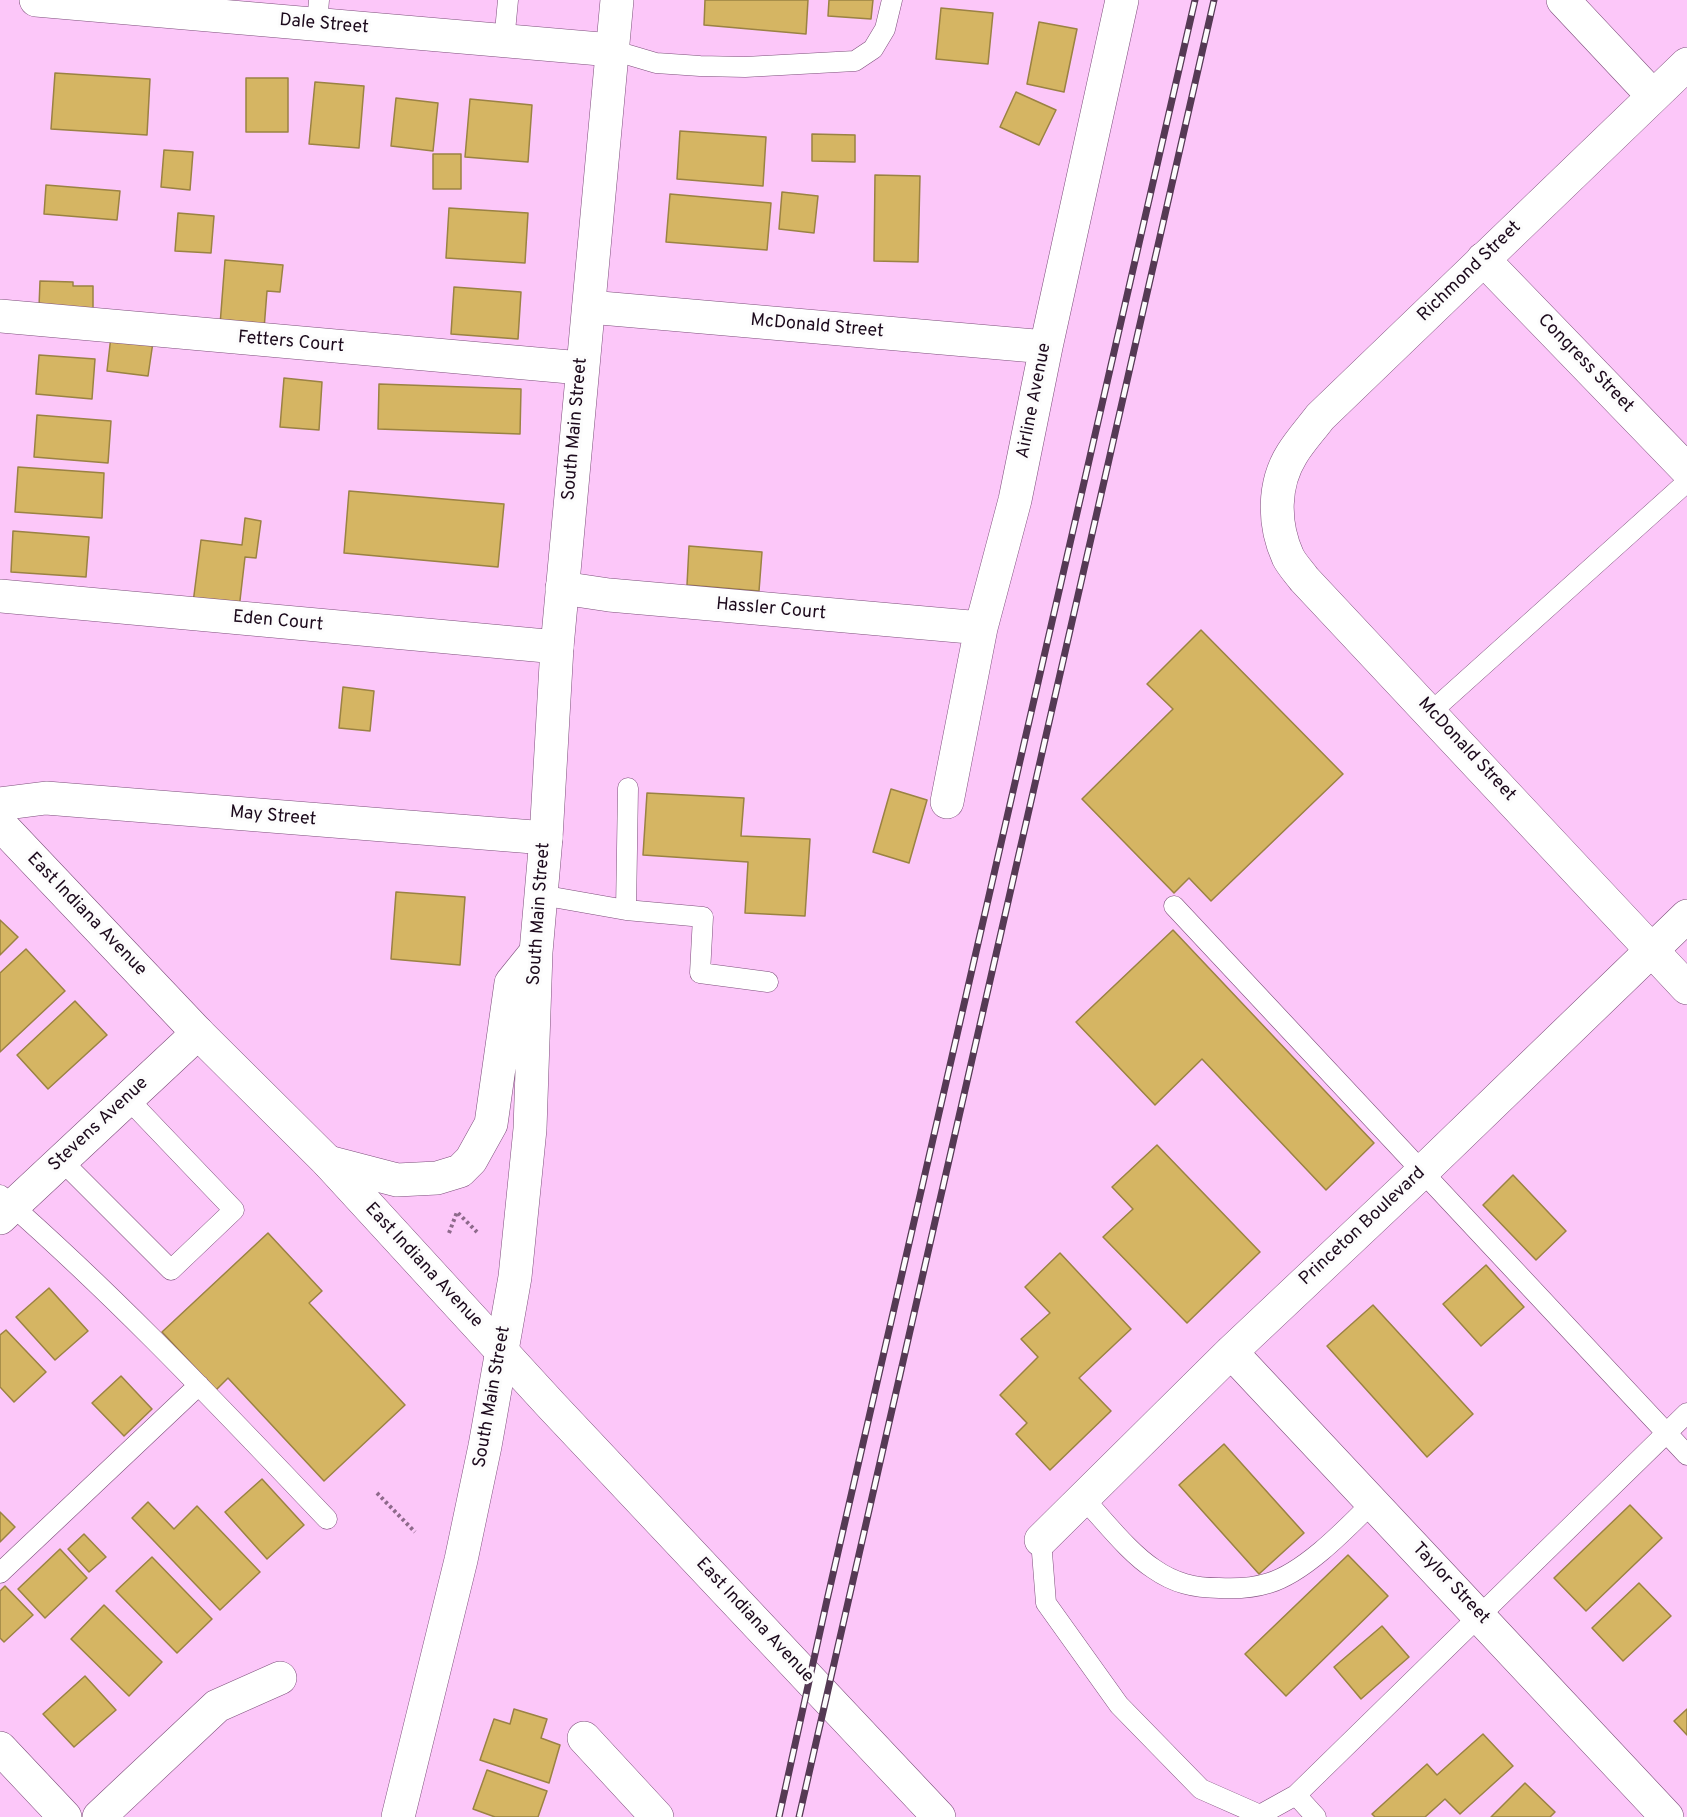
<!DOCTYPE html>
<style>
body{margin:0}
canvas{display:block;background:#fcc7f9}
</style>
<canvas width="1687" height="1817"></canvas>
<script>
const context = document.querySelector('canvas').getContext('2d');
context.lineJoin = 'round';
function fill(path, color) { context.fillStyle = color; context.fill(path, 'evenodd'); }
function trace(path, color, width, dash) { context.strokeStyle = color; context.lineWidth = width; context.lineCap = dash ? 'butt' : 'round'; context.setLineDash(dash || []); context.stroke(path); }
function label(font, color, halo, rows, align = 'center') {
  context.font = font + ' Overpass,sans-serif'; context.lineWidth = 6; context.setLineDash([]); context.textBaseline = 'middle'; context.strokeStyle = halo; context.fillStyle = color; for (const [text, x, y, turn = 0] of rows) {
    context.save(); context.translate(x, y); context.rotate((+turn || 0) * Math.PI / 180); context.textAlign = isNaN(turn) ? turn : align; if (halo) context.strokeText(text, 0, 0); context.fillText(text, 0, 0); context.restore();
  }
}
const building = new Path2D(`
 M 705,0 L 808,0 L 806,34 L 704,25 Z
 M 829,0 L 873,0 L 871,19 L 828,16 Z
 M 941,8 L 993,13 L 988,64 L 936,59 Z
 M 1039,22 L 1077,29 L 1064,92 L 1027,84 Z
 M 55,73 L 150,79 L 147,135 L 51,129 Z
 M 246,78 L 288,78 L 288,132 L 246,132 Z
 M 315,82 L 364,86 L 359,148 L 309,144 Z
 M 1016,92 L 1056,110 L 1039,145 L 1000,127 Z
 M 396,98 L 438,103 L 433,151 L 391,146 Z
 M 470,99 L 532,105 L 528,162 L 465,157 Z
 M 680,131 L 766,137 L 763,186 L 677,179 Z
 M 812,134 L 855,135 L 855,162 L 812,161 Z
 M 164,150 L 193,152 L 190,190 L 161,187 Z
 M 433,154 L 461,154 L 461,189 L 433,189 Z
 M 875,175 L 920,176 L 918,262 L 874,261 Z
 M 46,185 L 120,191 L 117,220 L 44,214 Z
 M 782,192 L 818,196 L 814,233 L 779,229 Z
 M 670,194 L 771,203 L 767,250 L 666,242 Z
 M 449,208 L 528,213 L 525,263 L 446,258 Z
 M 178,213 L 214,216 L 211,253 L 175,251 Z
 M 225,260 L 283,265 L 280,292 L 267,291 L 264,329 L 220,325 Z
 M 40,281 L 73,282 L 73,286 L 93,286 L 93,308 L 39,307 Z
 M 454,287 L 521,292 L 518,339 L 451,334 Z
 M 111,336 L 153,342 L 148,376 L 107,371 Z
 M 39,355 L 95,359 L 92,399 L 36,394 Z
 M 284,378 L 322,382 L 319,430 L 280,427 Z
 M 379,384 L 521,389 L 520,434 L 378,429 Z
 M 37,415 L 111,421 L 108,463 L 34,457 Z
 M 18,467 L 104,473 L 102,518 L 15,512 Z
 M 349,491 L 504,504 L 498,567 L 344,553 Z
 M 245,518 L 261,521 L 256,558 L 245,557 L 239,609 L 193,603 L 201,540 L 242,545 Z
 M 13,531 L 89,537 L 86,577 L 11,572 Z
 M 689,546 L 762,552 L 759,591 L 687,585 Z
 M 1201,630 L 1343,774 L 1211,901 L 1189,878 L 1174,893 L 1082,799 L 1173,709 L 1147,684 Z
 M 343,687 L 374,691 L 370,731 L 339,728 Z
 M 891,789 L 927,800 L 909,863 L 873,852 Z
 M 647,793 L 744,798 L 741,836 L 810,839 L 805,916 L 745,913 L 748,862 L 643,855 Z
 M 396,892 L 465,897 L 460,965 L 391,959 Z
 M 0,920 L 18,937 L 0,955 Z
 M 1173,930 L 1374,1143 L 1326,1190 L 1202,1059 L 1155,1105 L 1076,1022 Z
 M 26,949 L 65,991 L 0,1052 L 0,973 Z
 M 75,1001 L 107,1035 L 48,1089 L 17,1055 Z
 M 1157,1145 L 1260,1252 L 1187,1323 L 1103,1237 L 1133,1209 L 1112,1187 Z
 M 1513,1175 L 1566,1231 L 1536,1260 L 1483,1205 Z
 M 268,1233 L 322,1291 L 309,1303 L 405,1405 L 324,1481 L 228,1378 L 216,1390 L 162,1332 Z
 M 1060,1253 L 1131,1329 L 1079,1378 L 1111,1411 L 1050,1470 L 1016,1434 L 1027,1423 L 1000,1395 L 1038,1357 L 1021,1339 L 1050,1313 L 1025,1287 Z
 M 1486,1265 L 1524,1307 L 1481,1346 L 1443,1304 Z
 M 49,1288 L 88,1331 L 55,1360 L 16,1317 Z
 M 1373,1305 L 1473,1414 L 1427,1457 L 1327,1346 Z
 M 6,1330 L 46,1372 L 14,1402 L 0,1387 L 0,1335 Z
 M 121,1376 L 152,1409 L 124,1436 L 92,1403 Z
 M 1224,1444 L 1304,1533 L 1259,1574 L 1179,1485 Z
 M 262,1479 L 304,1525 L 267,1559 L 225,1512 Z
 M 148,1502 L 174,1529 L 197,1506 L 260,1572 L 220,1610 L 132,1518 Z
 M 1630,1505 L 1662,1538 L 1586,1611 L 1554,1578 Z
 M 0,1512 L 15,1527 L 0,1542 Z
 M 84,1534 L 106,1557 L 89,1572 L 68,1549 Z
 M 60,1549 L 87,1578 L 45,1618 L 18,1589 Z
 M 1348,1555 L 1388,1596 L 1286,1696 L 1245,1654 Z
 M 152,1557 L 212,1619 L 177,1653 L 116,1591 Z
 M 1639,1583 L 1671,1616 L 1623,1661 L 1592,1628 Z
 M 5,1586 L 33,1615 L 4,1642 L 0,1638 L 0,1591 Z
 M 104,1605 L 162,1662 L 129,1696 L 71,1639 Z
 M 1382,1626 L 1409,1657 L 1361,1699 L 1334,1667 Z
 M 85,1676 L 116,1710 L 74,1747 L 43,1714 Z
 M 514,1709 L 547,1719 L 541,1738 L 560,1745 L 549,1783 L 480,1760 L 494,1719 L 510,1724 Z
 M 1687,1709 L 1687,1735 L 1674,1721 Z
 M 1483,1734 L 1513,1766 L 1460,1814 L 1445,1799 L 1425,1817 L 1375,1817 L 1372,1814 L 1427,1764 L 1437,1775 Z
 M 487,1770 L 547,1791 L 538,1817 L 495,1817 L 473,1809 Z
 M 1525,1783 L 1555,1812 L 1550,1817 L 1491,1817 Z`);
fill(building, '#d5b563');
trace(building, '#9b8243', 1.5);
const service = new Path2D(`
 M 317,24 L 319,0
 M 504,42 L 508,0
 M 612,50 L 656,63 L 700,66 L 745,67 L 855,61 L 873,49 L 885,29 L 892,0
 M 1431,712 L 1687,482
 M 541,895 L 626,910 L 703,917 L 700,973 L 768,982
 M 1174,906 L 1687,1455
 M 626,910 L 628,788
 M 61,1160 L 171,1270 L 234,1210 L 128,1099
 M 0,1195 C 116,1296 221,1408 327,1519
 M 1083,1498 C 1104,1520 1129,1553 1154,1569 C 1174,1583 1194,1588 1219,1588 C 1235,1589 1253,1588 1269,1583 C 1305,1572 1346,1529 1373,1502
 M 1041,1540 L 1046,1603 L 1119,1705 L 1201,1789 L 1260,1815 L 1296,1795 L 1687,1413
 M 0,1573 L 199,1385
 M 1296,1795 L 1316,1817`);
const minor = new Path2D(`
 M 36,0 L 612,50
 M 1563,0 L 1653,96
 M 1483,259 L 1687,470
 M 589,307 L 1046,347
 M 0,316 L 581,368
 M 562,588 L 609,595 L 981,628
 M 0,596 L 557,647
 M 947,802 L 981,628 L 1015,500 L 1046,347 L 1122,0
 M 0,804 L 46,798 L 546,838
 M 0,1218 L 198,1033
 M 1231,1352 L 1667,1817
 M 1041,1540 L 1231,1352 L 1422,1172 L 1687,916
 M 584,1738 L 657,1817
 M 0,1748 L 65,1817
 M 99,1817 L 217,1706 L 280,1678`);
const tertiary = new Path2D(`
 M 1687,64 L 1320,417 C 1311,429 1300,441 1292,454 C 1273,484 1273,524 1288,557 C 1292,565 1299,572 1304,579 L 1687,988
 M 0,824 L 198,1033 L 328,1162 L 551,1405 L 939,1817`);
const secondary = new Path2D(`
 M 328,1162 L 397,1180 L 437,1178 L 460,1171 L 471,1160 L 491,1124 L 511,983 L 536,952
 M 398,1817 L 461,1560 L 485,1446 L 515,1277 L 530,1129 L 536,952 L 546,838 L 557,647 L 617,0`);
trace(service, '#7d4f7b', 21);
trace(minor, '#7d4f7b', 34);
trace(tertiary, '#7d4f7b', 34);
trace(secondary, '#7d4f7b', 34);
trace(new Path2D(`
 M 449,1233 L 457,1212 L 477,1232
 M 377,1493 L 415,1532`), '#8d698b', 4, [3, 3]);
trace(service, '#fff', 20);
trace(minor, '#fff', 33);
trace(tertiary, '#fff', 33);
trace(secondary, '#fff', 33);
const rail = new Path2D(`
 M 779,1817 L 827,1600 L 1195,0
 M 799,1817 L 1214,0`);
trace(rail, '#553a54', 7);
trace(rail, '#fcfcfc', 4.5, [14]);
label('18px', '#1c0a1c', '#fcfcfc', [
 ["Dale Street",324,25,5],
 ["Richmond Street",1470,272,-44],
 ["McDonald Street",817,327,5],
 ["Fetters Court",291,343,5],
 ["Congress Street",1585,364,46],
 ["Airline Avenue",1035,401,-79],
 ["South Main Street",576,429,-85],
 ["Hassler Court",771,610,5],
 ["Eden Court",278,622,5],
 ["McDonald Street",1466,750,47],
 ["May Street",273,817,5],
 ["South Main Street",540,914,-86],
 ["East Indiana Avenue",86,915,46],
 ["Stevens Avenue",99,1125,-43],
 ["Princeton Boulevard",1363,1227,-43],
 ["East Indiana Avenue",423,1266,47],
 ["South Main Street",493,1397,-80],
 ["Taylor Street",1450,1584,47],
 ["East Indiana Avenue",754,1621,47]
]);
</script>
